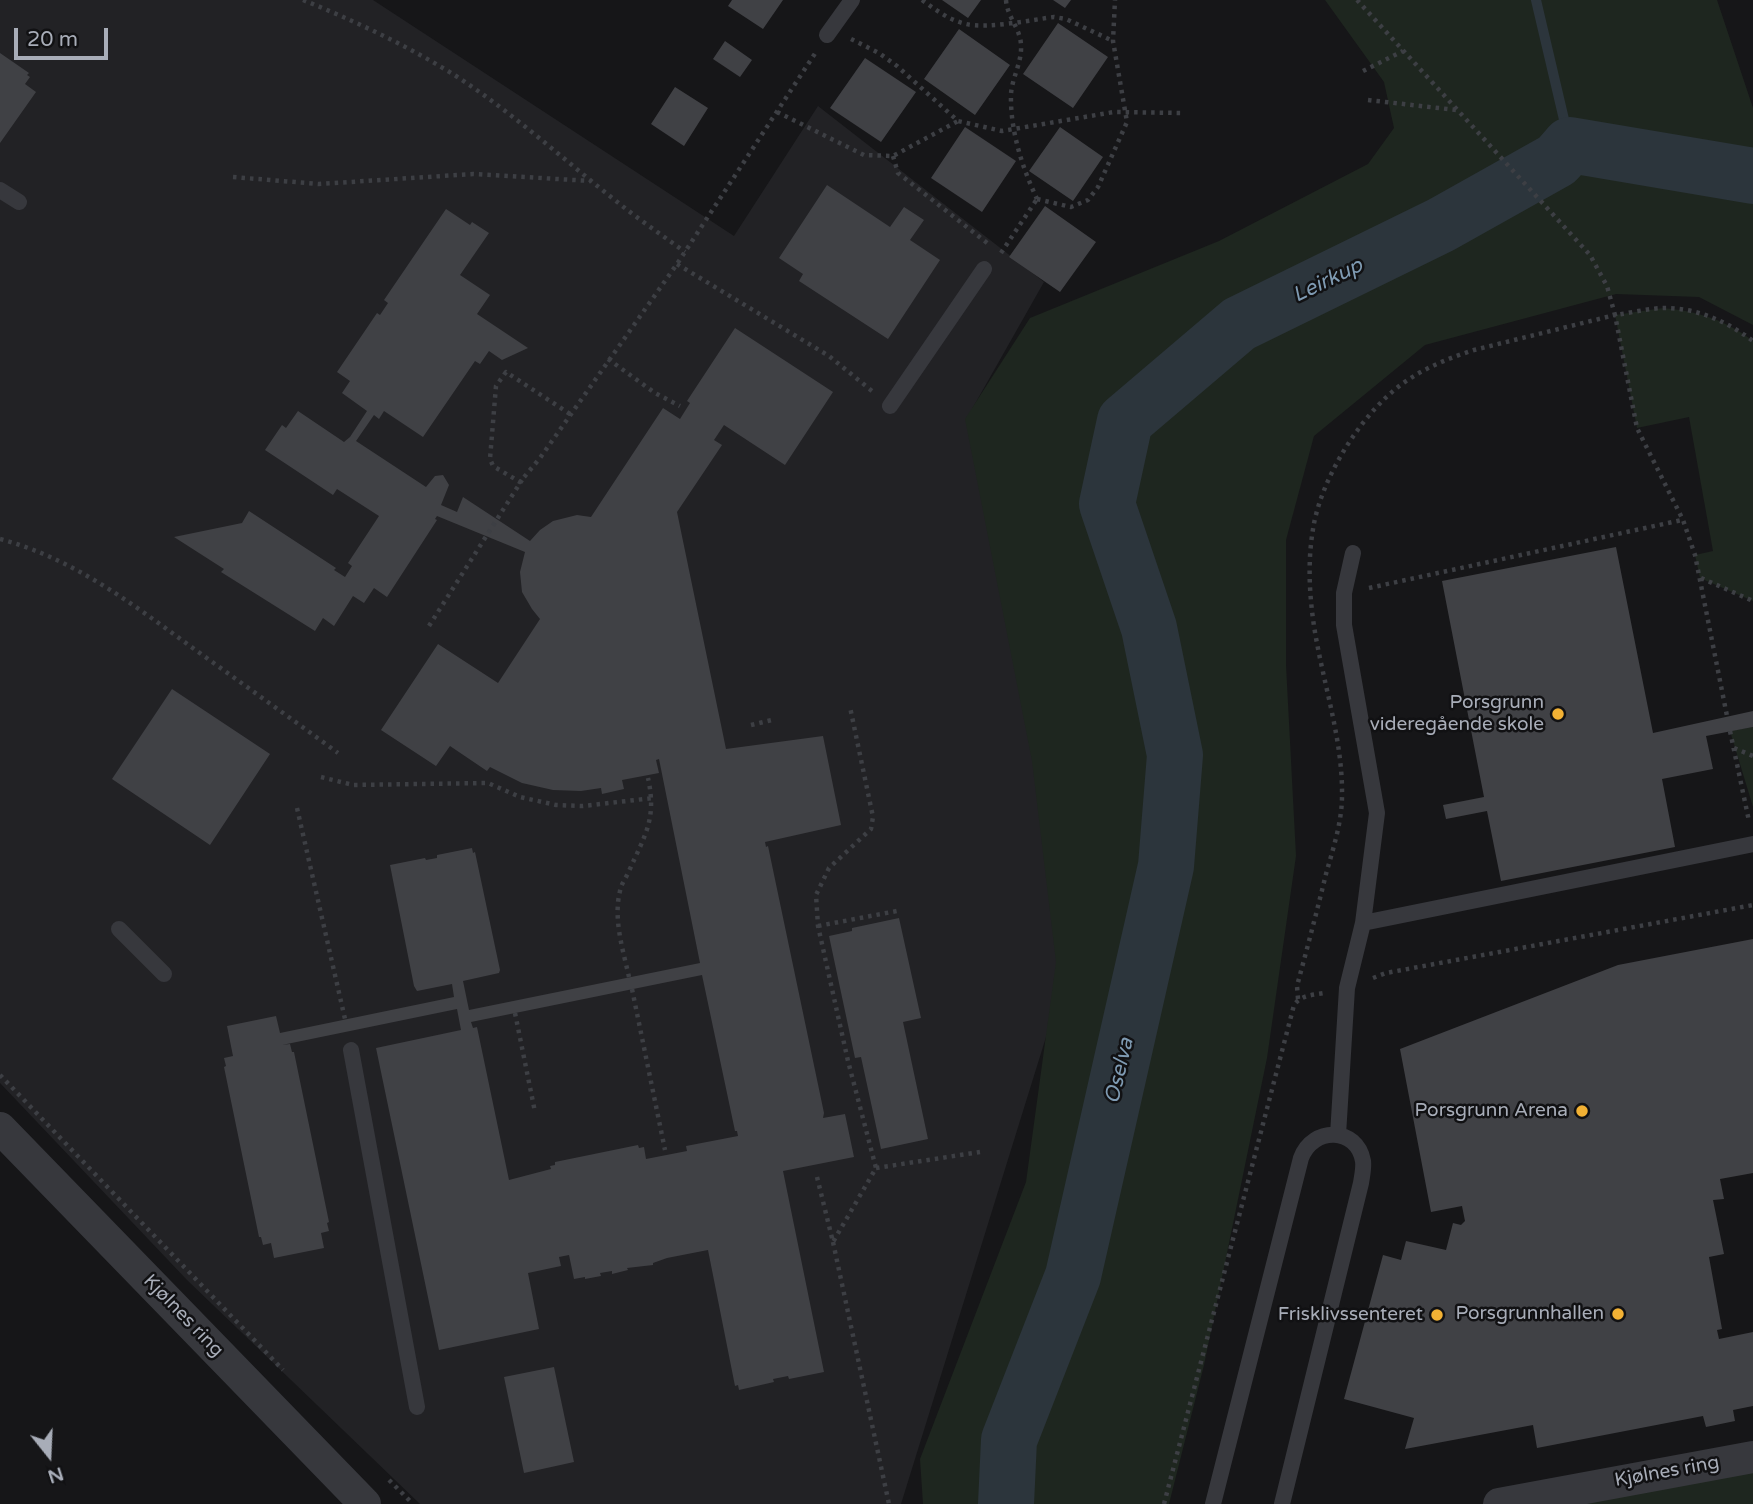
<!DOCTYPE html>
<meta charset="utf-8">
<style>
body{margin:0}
#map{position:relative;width:1753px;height:1504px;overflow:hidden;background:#161618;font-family:"Varela Round",sans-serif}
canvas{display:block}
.north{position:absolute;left:14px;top:1420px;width:70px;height:70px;-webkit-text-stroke:5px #111113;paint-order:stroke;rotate:162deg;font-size:19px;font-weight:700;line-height:28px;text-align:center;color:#a8adb8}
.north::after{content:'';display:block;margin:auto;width:24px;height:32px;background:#a8adb8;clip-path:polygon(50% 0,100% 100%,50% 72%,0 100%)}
.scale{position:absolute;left:14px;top:28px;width:94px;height:32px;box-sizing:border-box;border:4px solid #a8adb8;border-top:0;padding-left:9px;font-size:21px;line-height:24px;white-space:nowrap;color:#a8adb8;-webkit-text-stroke:5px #111113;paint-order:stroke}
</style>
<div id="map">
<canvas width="1753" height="1504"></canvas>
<div class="north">N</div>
<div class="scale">20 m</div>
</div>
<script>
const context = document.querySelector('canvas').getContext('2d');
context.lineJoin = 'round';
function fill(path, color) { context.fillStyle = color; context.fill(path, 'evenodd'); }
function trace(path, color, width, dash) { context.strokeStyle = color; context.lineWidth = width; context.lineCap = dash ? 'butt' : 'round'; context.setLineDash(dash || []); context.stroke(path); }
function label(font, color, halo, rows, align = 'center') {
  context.font = font + ' "Varela Round",sans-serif'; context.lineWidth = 5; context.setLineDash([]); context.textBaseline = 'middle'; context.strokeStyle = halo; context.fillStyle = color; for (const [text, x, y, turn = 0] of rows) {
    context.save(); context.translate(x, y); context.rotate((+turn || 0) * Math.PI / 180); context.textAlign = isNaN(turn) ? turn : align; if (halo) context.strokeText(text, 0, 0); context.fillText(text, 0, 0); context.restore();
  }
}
fill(new Path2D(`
 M 0,0 L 373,0 L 734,236 L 818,106 L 1044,282 L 972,409 L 1078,934 L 901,1504 L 420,1504 L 187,1280 L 0,1083 Z`), '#222225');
fill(new Path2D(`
 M 1325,0 L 1717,0 L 1753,108 L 1753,325 L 1699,297 L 1616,294 L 1425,345 L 1314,436 L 1286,540 L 1286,665 L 1296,856 L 1267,1058 L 1204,1365 L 1169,1504 L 923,1504 L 920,1459 L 1026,1182 L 1056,962 L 1032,761 L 965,419 L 1030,318 L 1219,241 L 1368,164 L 1394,128 L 1384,82 Z
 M 1663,308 C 1697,311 1726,320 1753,341 L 1753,601 L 1700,578 L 1695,555 L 1713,551 L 1689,417 L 1637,428 L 1615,315 Z
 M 1753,727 L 1753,807 L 1730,731 Z
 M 1753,1457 L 1753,1504 L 1529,1504 Z`), '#1e261f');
trace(new Path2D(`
 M 1536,0 L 1570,145`), '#2c353c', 10);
trace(new Path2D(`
 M 1006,1504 L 1009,1440 L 1073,1276 L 1166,866 L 1175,755 L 1149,628 L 1107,504 L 1125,421 L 1239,324 L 1441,225 L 1557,160 L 1570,145 L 1753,176`), '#2c353c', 56);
fill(new Path2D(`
 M 732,0 L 783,0 L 763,29 L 728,6 Z
 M 942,0 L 981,0 L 968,18 Z
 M 1053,0 L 1071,0 L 1065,8 Z
 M 1058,23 L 1108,57 L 1073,108 L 1023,74 Z
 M 959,29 L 1010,65 L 975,115 L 924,79 Z
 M 725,41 L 752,60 L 740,77 L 713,59 Z
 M 0,53 L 29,73 L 27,75 L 30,77 L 25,84 L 36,92 L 0,143 Z
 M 865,58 L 916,92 L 881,142 L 830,108 Z
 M 675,87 L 708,108 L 684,146 L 651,124 Z
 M 965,127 L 1016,161 L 982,212 L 931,178 Z
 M 1060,127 L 1103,157 L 1073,201 L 1029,171 Z
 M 827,185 L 890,227 L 904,207 L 924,220 L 910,240 L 940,260 L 888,339 L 799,281 L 803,274 L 779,258 Z
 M 1045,206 L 1096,242 L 1060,292 L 1009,257 Z
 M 446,209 L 470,225 L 472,222 L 489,233 L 460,275 L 490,295 L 477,314 L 528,348 L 502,360 L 489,351 L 480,364 L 475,361 L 423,437 L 384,411 L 379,419 L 374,415 L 356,441 L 426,487 L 435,476 L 443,475 L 449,485 L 441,505 L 457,512 L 463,497 L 530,541 L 540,530 L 553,521 L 577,515 L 591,517 L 663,408 L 680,419 L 690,403 L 687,401 L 735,328 L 833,392 L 785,465 L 724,425 L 714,440 L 722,445 L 677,512 L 726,749 L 823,736 L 841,825 L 765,842 L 766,847 L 768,846 L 824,1113 L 823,1118 L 845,1114 L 854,1157 L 783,1171 L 824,1372 L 789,1379 L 788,1376 L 773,1379 L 774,1382 L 739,1390 L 738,1385 L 735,1386 L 708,1250 L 667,1258 L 653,1263 L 653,1265 L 627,1268 L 628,1270 L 612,1274 L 612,1271 L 600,1273 L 601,1276 L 585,1279 L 585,1277 L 574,1279 L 569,1255 L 559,1257 L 561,1266 L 528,1273 L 539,1329 L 439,1350 L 376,1048 L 461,1030 L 457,1009 L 282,1045 L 290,1044 L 292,1052 L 294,1052 L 329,1222 L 327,1223 L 329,1231 L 321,1233 L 324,1248 L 274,1258 L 271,1243 L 263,1245 L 261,1237 L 259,1237 L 224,1067 L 226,1066 L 224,1058 L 233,1056 L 227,1026 L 276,1016 L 280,1033 L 454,997 L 452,984 L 417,991 L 414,986 L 390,865 L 425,858 L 426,860 L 437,858 L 437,855 L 472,848 L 473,853 L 475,852 L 500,970 L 499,973 L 463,981 L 469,1010 L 700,963 L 659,759 L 656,760 L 659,773 L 622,780 L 624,789 L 602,794 L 601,788 L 581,791 L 553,790 L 522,783 L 490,767 L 487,771 L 450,746 L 436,766 L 381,730 L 438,644 L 498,683 L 540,619 L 532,609 L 522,592 L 520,572 L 525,552 L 437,516 L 435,519 L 437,520 L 387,597 L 374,588 L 364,603 L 353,596 L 334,626 L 323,618 L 315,631 L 221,572 L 224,569 L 174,537 L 242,523 L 249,511 L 336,568 L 334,570 L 345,577 L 352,566 L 348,563 L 379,516 L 337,489 L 333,495 L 265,450 L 282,425 L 286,428 L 298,411 L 344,442 L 350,437 L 367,411 L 342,393 L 350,381 L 337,372 L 377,313 L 380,315 L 388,303 L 384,300 ZM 702,975 L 735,1131 L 737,1131 L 738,1136 L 686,1146 L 687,1151 L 646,1159 L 644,1147 L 639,1148 L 638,1145 L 555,1162 L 555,1165 L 550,1166 L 551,1169 L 509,1180 L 477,1027 L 473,1028 L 471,1022 Z
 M 1616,547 L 1653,733 L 1753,711 L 1753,727 L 1706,736 L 1713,769 L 1662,779 L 1675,847 L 1501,881 L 1487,811 L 1446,819 L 1443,805 L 1484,797 L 1442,581 Z
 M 172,689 L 270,754 L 210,845 L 112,779 Z
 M 899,918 L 921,1018 L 903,1022 L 928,1139 L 881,1149 L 861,1057 L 855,1058 L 829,936 L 852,931 L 852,928 Z
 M 1753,939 L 1753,1173 L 1720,1179 L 1724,1199 L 1713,1200 L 1724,1254 L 1709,1257 L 1722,1329 L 1717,1330 L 1719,1339 L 1753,1332 L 1753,1406 L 1733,1410 L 1735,1421 L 1706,1427 L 1703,1416 L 1537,1448 L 1533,1425 L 1405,1449 L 1414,1418 L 1344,1399 L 1383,1255 L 1401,1260 L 1406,1241 L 1446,1250 L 1453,1223 L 1461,1225 L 1465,1221 L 1462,1206 L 1431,1212 L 1400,1049 L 1618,965 Z
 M 554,1367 L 574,1462 L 524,1473 L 504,1377 Z`), '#404145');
trace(new Path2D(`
 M 303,0 C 355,21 408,46 456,76 C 513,113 563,159 616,201 C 638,219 662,235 685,252
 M 922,0 C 936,10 949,20 966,24 C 988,29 1030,20 1054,17 L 1066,19 L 1113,41
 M 1006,0 C 1007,17 1021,29 1021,46 C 1022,62 1012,78 1011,94 C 1010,130 1022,167 1037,199
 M 1357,0 L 1590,255 L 1607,286 L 1615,315 C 1631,313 1649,308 1665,308 C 1697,308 1728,322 1753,341
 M 851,39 L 879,53 L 897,66 L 958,121 L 1002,131 L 1114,112 L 1183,113
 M 1363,71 L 1403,51
 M 1368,100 L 1456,110
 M 777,112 L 864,155 L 893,156 L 958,121
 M 893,156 L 898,173 L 991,246
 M 233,177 L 319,184 L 473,174 L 591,181
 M 1037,199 L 1071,207 L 1088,200 L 1098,187 L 1127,122 L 1113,41 L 1115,0
 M 1001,253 L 1037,199
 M 677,264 L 829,356 L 872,391
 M 608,359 L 655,393 L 680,406
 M 570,414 L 506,372 L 496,386 L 490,459 L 493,466 L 520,482 L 540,458 L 677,264 L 816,52
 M 0,539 C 72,558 131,603 190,646 C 240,682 289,717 338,753
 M 1701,578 L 1753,601
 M 1369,588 L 1682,520
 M 429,626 L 522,480
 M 751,725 L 772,720
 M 1730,731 L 1749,821
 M 1734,748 L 1753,756
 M 321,777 L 353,785 L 488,783 L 520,797 L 556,805 L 583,806 L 653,798
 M 297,808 L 345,1019
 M 818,926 L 897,911
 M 629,977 C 623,950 613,919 620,891 C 621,884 626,878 629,871 C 645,835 657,819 648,778
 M 1373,978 L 1386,973 L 1753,905
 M 632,989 L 665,1150
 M 1298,999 L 1297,986 C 1307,949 1317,911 1326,874 C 1333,849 1342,822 1342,796 C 1343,737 1321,678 1313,619 C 1309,589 1308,559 1313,529 C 1321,478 1361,414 1402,384 C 1424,368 1449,358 1474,350 L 1615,315 L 1637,428 L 1683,520 L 1695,555 L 1727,716
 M 515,1013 L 535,1112
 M 0,1075 L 283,1370
 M 876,1168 L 980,1152
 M 817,1177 L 833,1242 L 876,1168 L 848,1061 L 818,926 L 816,895 L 829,868 L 871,829 L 873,817 L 850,707
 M 833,1242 L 889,1504
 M 389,1480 L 413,1504
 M 1164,1504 L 1294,1005 C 1301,995 1313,995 1324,993`), '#3d3f44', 4.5, [3.5, 5]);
trace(new Path2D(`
 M 827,35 L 852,0
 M 0,190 L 19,202
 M 890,406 L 984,269
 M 1363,923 L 1753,844
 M 119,929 L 164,974
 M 351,1050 L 417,1407
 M 1338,1135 L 1347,988 L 1363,923 L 1377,813 L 1344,625 L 1344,593 L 1353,553
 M 1213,1504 L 1301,1158 C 1313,1126 1357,1127 1363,1161 C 1364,1168 1362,1176 1361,1183 L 1282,1504`), '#37383d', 16);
trace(new Path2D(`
 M 0,1128 L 365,1504
 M 1499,1504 L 1753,1457`), '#37383d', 32);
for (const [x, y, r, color] of [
 [1558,714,7,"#f2b134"],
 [1582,1111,7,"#f2b134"],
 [1618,1314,7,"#f2b134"],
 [1437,1315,7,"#f2b134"]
]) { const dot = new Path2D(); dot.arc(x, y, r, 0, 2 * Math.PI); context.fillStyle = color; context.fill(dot); trace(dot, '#111113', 2.5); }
label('19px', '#a8adb8', '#111113', [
 ["Porsgrunn",1544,703],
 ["videregående skole",1544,725],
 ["Porsgrunn Arena",1568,1111],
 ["Porsgrunnhallen",1604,1314],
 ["Frisklivssenteret",1423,1315]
], 'right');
label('19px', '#a8adb8', '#111113', [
 ["Kjølnes ring",183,1316,46],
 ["Kjølnes ring",1667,1472,-10]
]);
label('italic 21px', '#7f9bb3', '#111113', [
 ["Leirkup",1328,281,-26],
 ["Oselva",1120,1071,-77]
]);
</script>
